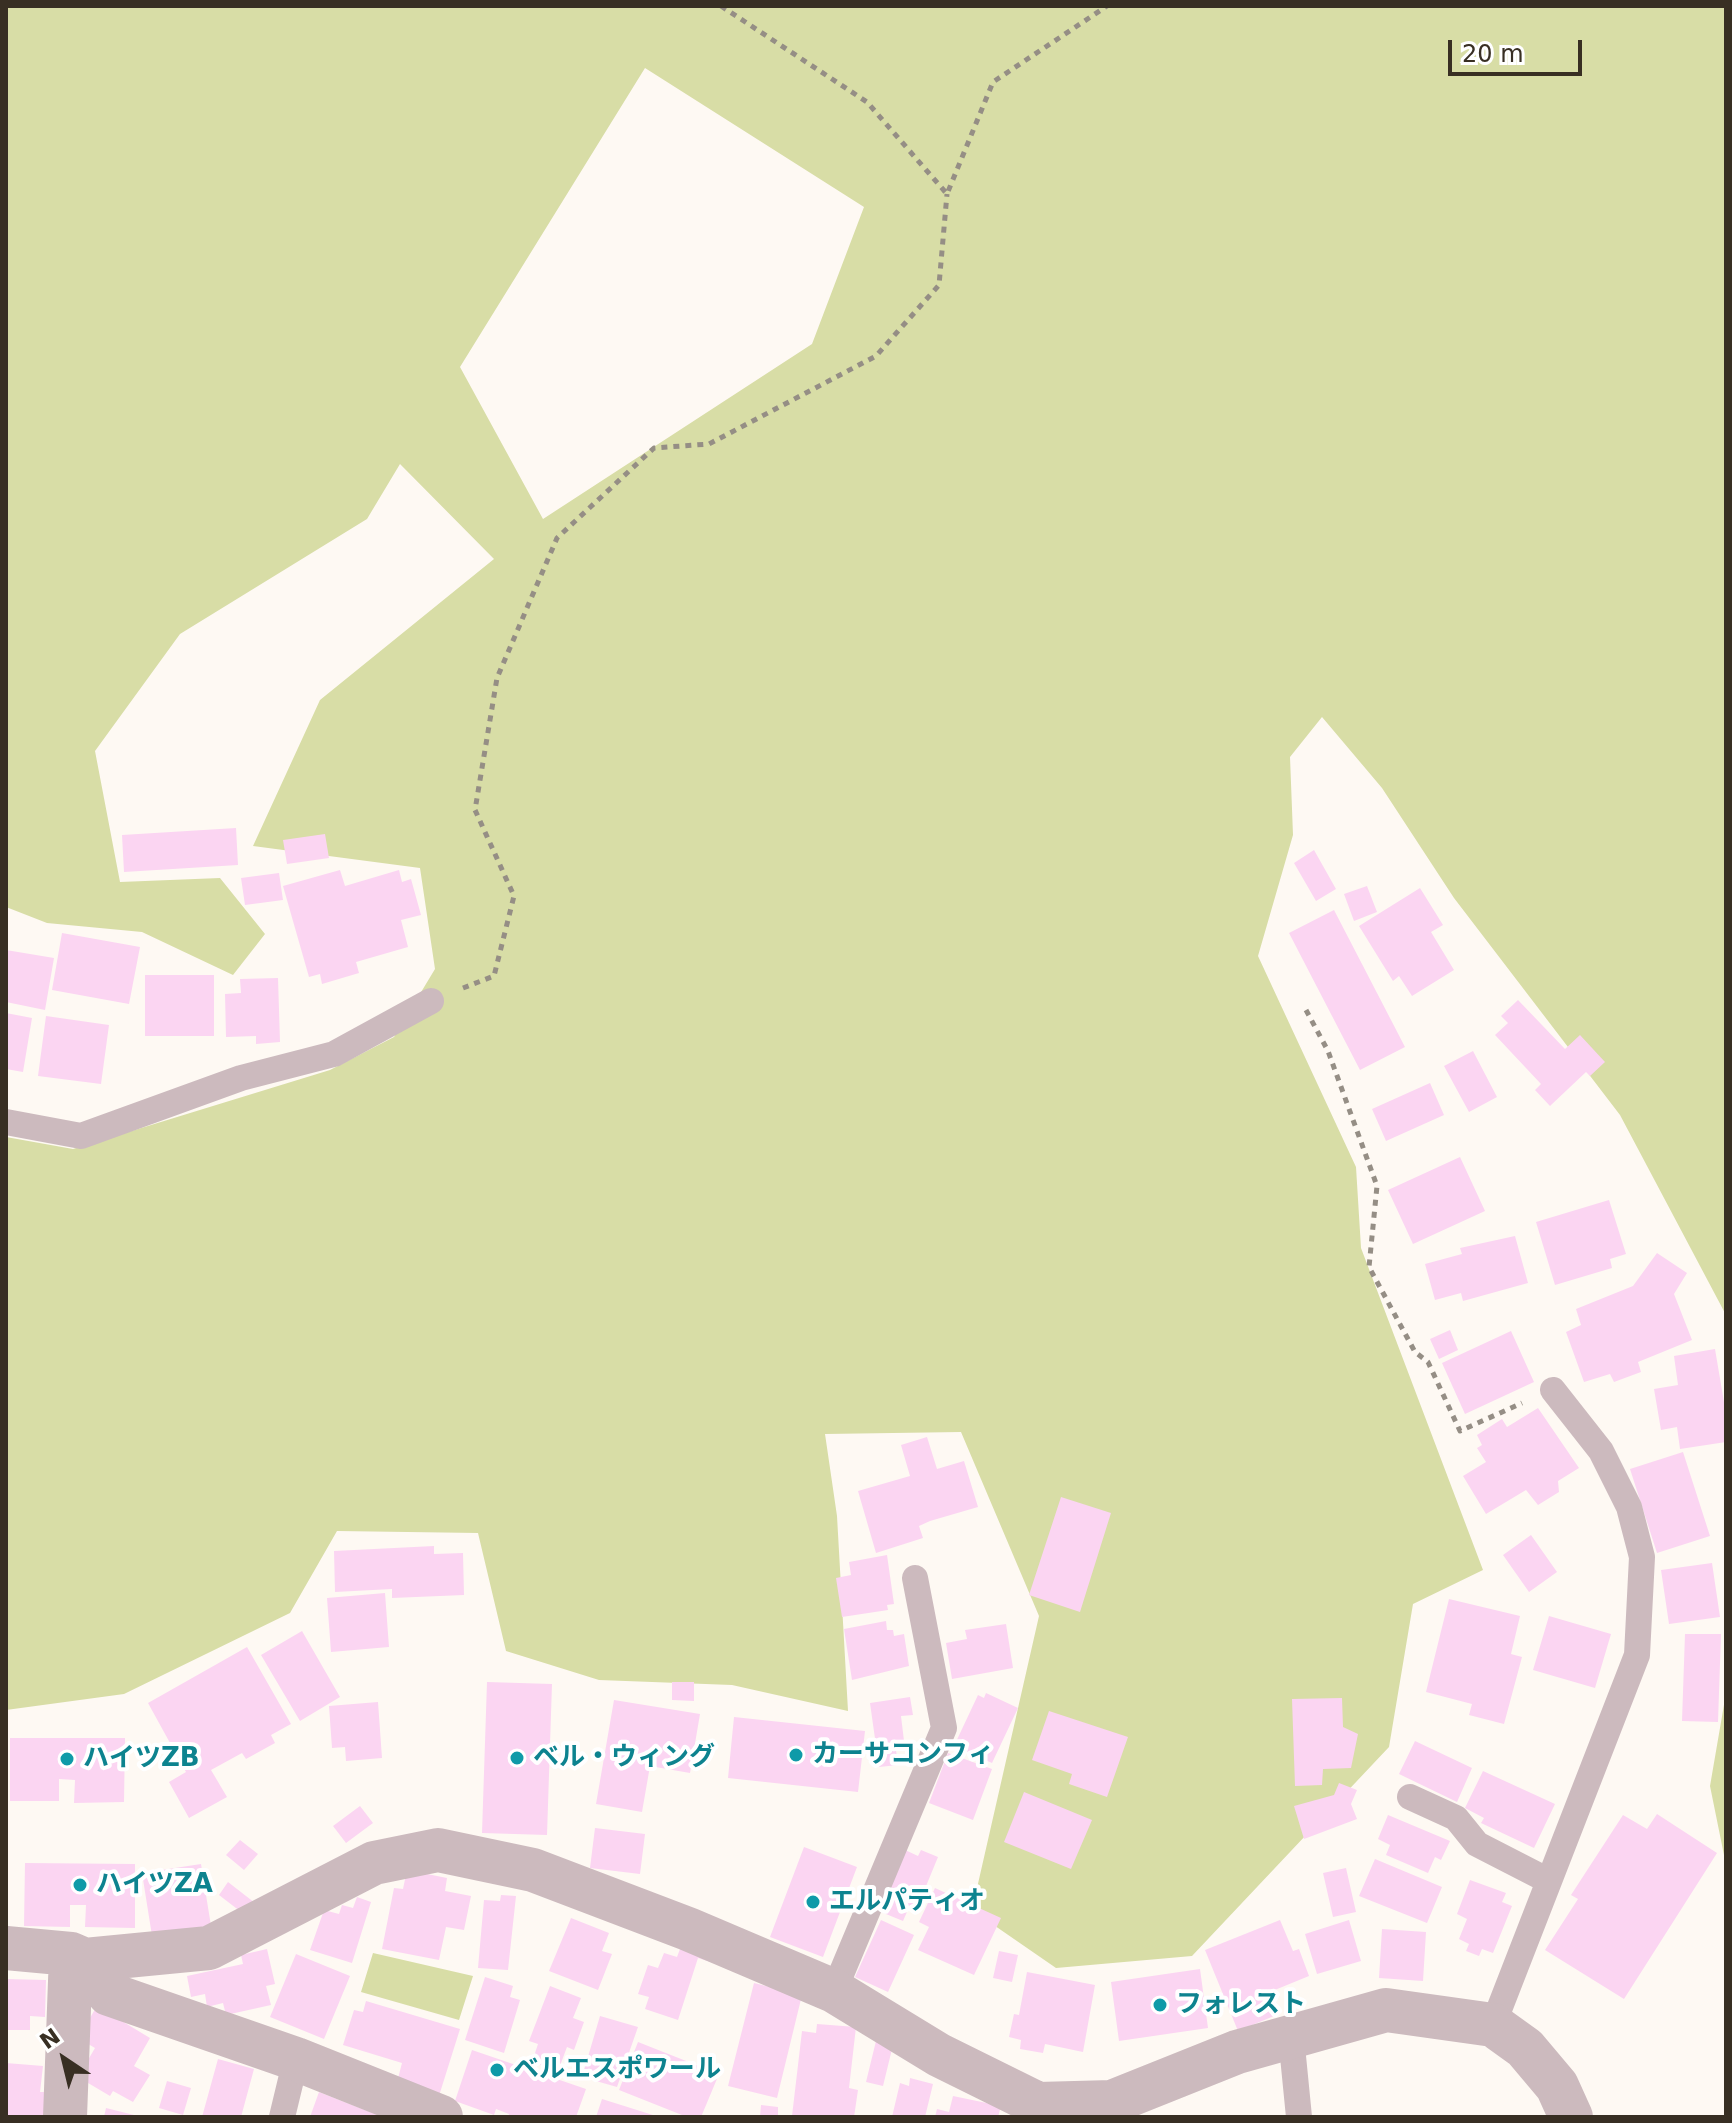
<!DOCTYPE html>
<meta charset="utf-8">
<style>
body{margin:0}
#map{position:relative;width:1732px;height:2123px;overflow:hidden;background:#fef9f3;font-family:"DejaVu Sans",sans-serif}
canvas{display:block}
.frame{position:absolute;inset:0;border:8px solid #382f23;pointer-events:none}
.north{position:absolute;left:24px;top:2019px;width:80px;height:80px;-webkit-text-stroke:6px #fff;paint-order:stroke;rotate:325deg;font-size:22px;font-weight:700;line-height:32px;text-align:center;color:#382f23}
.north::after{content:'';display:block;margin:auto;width:28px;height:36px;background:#382f23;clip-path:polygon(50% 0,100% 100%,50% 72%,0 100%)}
.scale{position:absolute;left:1448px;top:40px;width:134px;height:36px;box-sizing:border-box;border:4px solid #382f23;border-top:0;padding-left:10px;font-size:24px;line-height:28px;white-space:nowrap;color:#382f23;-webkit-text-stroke:6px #fff;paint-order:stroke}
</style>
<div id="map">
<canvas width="1732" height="2123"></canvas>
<div class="frame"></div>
<div class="north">N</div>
<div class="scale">20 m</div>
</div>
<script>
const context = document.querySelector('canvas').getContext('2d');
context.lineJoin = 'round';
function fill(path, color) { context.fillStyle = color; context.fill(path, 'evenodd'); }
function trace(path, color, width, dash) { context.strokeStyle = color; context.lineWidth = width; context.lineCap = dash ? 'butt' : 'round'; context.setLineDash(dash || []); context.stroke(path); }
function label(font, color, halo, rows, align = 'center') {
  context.font = font + ' "DejaVu Sans","Noto Sans JP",sans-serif'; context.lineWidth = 8; context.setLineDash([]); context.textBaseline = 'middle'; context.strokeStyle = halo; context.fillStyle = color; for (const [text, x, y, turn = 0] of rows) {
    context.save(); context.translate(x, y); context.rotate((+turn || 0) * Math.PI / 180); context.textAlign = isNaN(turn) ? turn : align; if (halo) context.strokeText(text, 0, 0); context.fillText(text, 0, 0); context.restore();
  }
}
fill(new Path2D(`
 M 6,6 L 1726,6 L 1726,1315 L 1620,1115 L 1454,898 L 1382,788 L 1322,717 L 1290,757 L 1293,835 L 1258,956 L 1356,1167 L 1361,1248 L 1483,1570 L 1413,1604 L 1389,1747 L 1192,1956 L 1056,1968 L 972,1910 L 1039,1616 L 961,1432 L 825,1434 L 837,1516 L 848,1711 L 732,1685 L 599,1680 L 506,1651 L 478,1533 L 337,1531 L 290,1613 L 124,1694 L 6,1710 L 6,1137 L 73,1149 L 330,1070 L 394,1037 L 435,969 L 420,868 L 253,846 L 320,700 L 494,559 L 400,464 L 367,519 L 180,634 L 95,751 L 120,882 L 220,878 L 265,934 L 233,975 L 142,932 L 47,923 L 6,907 ZM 645,68 L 864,207 L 812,344 L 543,519 L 460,367 Z
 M 1726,1693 L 1726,1865 L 1710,1786 Z
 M 373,1953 L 473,1976 L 459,2020 L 361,1992 Z`), '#d8dda6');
fill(new Path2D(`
 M 236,828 L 238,865 L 124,872 L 122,835 Z
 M 325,834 L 329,858 L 287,864 L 283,840 Z
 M 1314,850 L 1336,889 L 1316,901 L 1294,863 Z
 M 340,870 L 345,886 L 399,870 L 402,882 L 411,879 L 421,915 L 401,920 L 408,947 L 356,962 L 359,973 L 322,984 L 320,974 L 309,977 L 283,886 Z
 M 279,873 L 283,900 L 245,905 L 241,878 Z
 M 1367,886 L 1377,912 L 1354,921 L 1344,894 Z
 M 1420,888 L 1443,925 L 1431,932 L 1454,970 L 1412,996 L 1399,976 L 1393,981 L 1359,926 Z
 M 1334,910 L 1405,1047 L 1360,1070 L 1289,933 Z
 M 62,933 L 140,947 L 129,1004 L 52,990 Z
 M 6,950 L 54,958 L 45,1010 L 6,1002 Z
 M 145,975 L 214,975 L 214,1036 L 145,1036 Z
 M 278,978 L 280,1042 L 256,1044 L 256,1036 L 226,1037 L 225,994 L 241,993 L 240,979 Z
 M 1518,1000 L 1565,1049 L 1580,1035 L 1605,1062 L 1590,1076 L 1586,1072 L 1550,1106 L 1535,1090 L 1541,1084 L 1495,1035 L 1508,1023 L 1501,1016 Z
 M 6,1013 L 32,1018 L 23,1072 L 6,1069 Z
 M 46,1016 L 109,1025 L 101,1084 L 38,1076 Z
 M 1473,1051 L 1497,1097 L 1469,1112 L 1444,1066 Z
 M 1430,1083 L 1444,1115 L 1386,1141 L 1372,1109 Z
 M 1460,1157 L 1485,1211 L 1413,1244 L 1388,1190 Z
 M 1609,1200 L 1626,1254 L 1610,1259 L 1612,1268 L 1555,1285 L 1536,1222 Z
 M 1515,1236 L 1528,1283 L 1463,1301 L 1461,1293 L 1435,1300 L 1425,1264 L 1462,1254 L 1460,1248 Z
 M 1657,1253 L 1687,1273 L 1674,1294 L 1692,1340 L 1638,1362 L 1641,1372 L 1614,1382 L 1610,1374 L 1584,1382 L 1566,1332 L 1581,1325 L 1576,1309 L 1633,1286 Z
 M 1450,1330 L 1458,1350 L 1439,1359 L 1430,1339 Z
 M 1511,1331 L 1534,1382 L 1465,1414 L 1442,1363 Z
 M 1715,1349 L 1726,1414 L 1726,1442 L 1680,1449 L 1677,1427 L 1661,1430 L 1654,1389 L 1678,1385 L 1674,1356 Z
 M 1538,1408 L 1579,1468 L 1558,1481 L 1559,1492 L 1538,1505 L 1526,1490 L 1486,1514 L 1463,1476 L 1486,1462 L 1477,1448 L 1482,1445 L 1477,1435 L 1502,1419 L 1507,1427 Z
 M 927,1437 L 937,1469 L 964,1461 L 978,1507 L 930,1521 L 919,1526 L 923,1538 L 876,1553 L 858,1491 L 910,1476 L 901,1445 Z
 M 1683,1452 L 1710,1536 L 1657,1553 L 1630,1469 Z
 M 1061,1497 L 1111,1513 L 1080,1612 L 1029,1595 Z
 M 1531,1535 L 1557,1572 L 1529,1592 L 1503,1555 Z
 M 434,1546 L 434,1554 L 463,1553 L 464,1595 L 392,1598 L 392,1589 L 335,1592 L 334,1551 Z
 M 887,1555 L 894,1604 L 887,1605 L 888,1610 L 842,1617 L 836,1578 L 851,1575 L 849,1562 Z
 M 1712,1563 L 1720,1617 L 1669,1624 L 1661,1570 Z
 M 385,1593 L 389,1647 L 331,1652 L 327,1598 Z
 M 1449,1599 L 1520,1616 L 1511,1654 L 1522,1657 L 1504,1724 L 1469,1715 L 1472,1704 L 1426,1692 Z
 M 1549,1616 L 1611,1634 L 1595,1688 L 1533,1670 Z
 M 886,1621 L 887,1630 L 893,1630 L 894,1636 L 904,1634 L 909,1666 L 852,1680 L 844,1629 Z
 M 1006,1624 L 1013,1668 L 952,1679 L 946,1643 L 967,1639 L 965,1630 Z
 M 302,1631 L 340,1697 L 300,1721 L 261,1655 Z
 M 1685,1634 L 1721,1634 L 1718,1722 L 1682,1721 Z
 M 247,1647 L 291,1724 L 271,1735 L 275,1743 L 246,1759 L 242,1753 L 211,1770 L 227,1797 L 189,1818 L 169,1782 L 186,1772 L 148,1703 Z
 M 487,1682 L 552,1684 L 547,1835 L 482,1833 Z
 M 672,1682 L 694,1682 L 694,1701 L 672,1700 Z
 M 986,1693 L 1018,1708 L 992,1763 L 954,1746 L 978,1695 L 984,1698 Z
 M 910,1697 L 913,1715 L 901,1716 L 904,1741 L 895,1743 L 898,1765 L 879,1767 L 870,1703 Z
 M 1342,1698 L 1343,1727 L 1358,1734 L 1351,1768 L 1323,1769 L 1322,1785 L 1295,1786 L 1292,1699 Z
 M 614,1700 L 700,1714 L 690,1773 L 650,1766 L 642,1812 L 596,1804 Z
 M 378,1702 L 382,1758 L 346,1761 L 345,1747 L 332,1748 L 329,1706 Z
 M 1049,1711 L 1128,1737 L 1107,1797 L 1069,1784 L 1072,1774 L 1032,1760 Z
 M 734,1717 L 865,1731 L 858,1792 L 728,1778 Z
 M 10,1738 L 125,1738 L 124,1802 L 74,1803 L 75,1780 L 59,1779 L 59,1801 L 10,1801 Z
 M 1415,1741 L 1472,1768 L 1457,1802 L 1399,1774 Z
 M 948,1753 L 992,1769 L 973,1820 L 929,1803 Z
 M 1483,1771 L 1555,1804 L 1534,1848 L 1481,1823 L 1484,1818 L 1465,1808 Z
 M 1339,1783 L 1357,1790 L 1351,1804 L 1357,1819 L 1304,1839 L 1294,1806 L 1334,1795 Z
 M 1024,1792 L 1092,1820 L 1071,1869 L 1004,1842 Z
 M 360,1806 L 373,1823 L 346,1843 L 333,1826 Z
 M 1657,1814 L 1717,1853 L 1624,1999 L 1545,1950 L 1578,1899 L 1571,1895 L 1623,1815 L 1647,1829 Z
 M 1388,1815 L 1450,1841 L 1441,1860 L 1435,1857 L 1428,1873 L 1386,1855 L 1390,1845 L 1378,1839 Z
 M 595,1828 L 645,1834 L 640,1874 L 590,1868 Z
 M 240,1840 L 258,1854 L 244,1870 L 226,1855 Z
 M 804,1847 L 857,1867 L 823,1957 L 770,1937 Z
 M 903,1849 L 918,1856 L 921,1850 L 938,1857 L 917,1908 L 910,1905 L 903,1921 L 881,1912 Z
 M 1375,1859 L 1442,1887 L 1427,1923 L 1359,1896 Z
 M 25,1863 L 135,1864 L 135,1928 L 85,1927 L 86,1905 L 70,1905 L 70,1927 L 24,1926 Z
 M 201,1864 L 212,1932 L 153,1942 L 142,1873 Z
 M 1346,1868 L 1356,1912 L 1333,1917 L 1323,1873 Z
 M 407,1870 L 447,1878 L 445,1891 L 471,1896 L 464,1930 L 446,1927 L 439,1960 L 382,1949 L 394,1888 L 403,1889 Z
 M 1470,1880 L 1506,1893 L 1502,1902 L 1512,1906 L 1493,1953 L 1482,1949 L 1479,1956 L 1466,1951 L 1469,1944 L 1459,1939 L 1467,1919 L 1457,1914 Z
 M 228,1882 L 255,1903 L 245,1915 L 219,1895 Z
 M 935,1888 L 1001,1918 L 974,1975 L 918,1950 L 929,1927 L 919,1922 Z
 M 501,1895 L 516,1896 L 508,1970 L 478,1968 L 484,1900 L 500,1901 Z
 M 357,1897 L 371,1902 L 352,1963 L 310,1950 L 324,1910 L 339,1914 L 342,1905 L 353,1908 Z
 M 571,1918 L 609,1933 L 602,1951 L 612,1954 L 598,1990 L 549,1971 Z
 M 881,1920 L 914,1935 L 888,1992 L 855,1977 Z
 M 1280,1920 L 1293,1951 L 1299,1949 L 1309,1976 L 1265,1994 L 1274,2016 L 1238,2031 L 1205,1950 Z
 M 1349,1920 L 1361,1961 L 1317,1974 L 1305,1934 Z
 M 1382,1929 L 1426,1932 L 1423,1981 L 1379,1978 Z
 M 683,1941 L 723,1966 L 698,1958 L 678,2020 L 645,2009 L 649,1997 L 638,1994 L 648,1965 L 658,1968 L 664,1953 L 677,1957 Z
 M 267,1949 L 275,1984 L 266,1986 L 271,2005 L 226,2015 L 223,2003 L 207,2007 L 205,1994 L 191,1997 L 187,1976 L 243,1964 L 241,1955 Z
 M 999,1951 L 1018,1955 L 1012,1982 L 993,1978 Z
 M 296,1954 L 350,1976 L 324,2039 L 270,2017 Z
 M 1200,1969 L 1208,2028 L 1119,2041 L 1111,1982 Z
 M 1027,1972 L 1095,1985 L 1083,2052 L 1045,2044 L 1043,2053 L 1020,2049 L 1021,2040 L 1009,2037 L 1014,2014 L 1019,2015 Z
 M 485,1977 L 513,1986 L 510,1997 L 520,2000 L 504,2053 L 465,2040 Z
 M 6,1979 L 46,1980 L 45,2017 L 30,2016 L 30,2030 L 6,2030 Z
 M 754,1983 L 802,1995 L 777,2098 L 728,2086 Z
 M 550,1986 L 581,1998 L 573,2018 L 584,2022 L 574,2050 L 567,2047 L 558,2071 L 532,2062 L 538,2044 L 529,2041 Z
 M 366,2001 L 460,2029 L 438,2099 L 396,2086 L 402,2063 L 343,2045 L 354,2010 L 363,2012 Z
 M 97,2006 L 150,2038 L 134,2066 L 150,2075 L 133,2102 L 113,2091 L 110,2096 L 78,2077 L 95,2048 L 78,2038 Z
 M 600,2016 L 638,2027 L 617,2087 L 582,2077 Z
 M 817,2024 L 856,2027 L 849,2088 L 858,2090 L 854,2117 L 792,2116 L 802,2031 L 816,2033 Z
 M 876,2041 L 893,2045 L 883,2086 L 866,2082 Z
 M 638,2042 L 719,2074 L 701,2117 L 687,2117 L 619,2090 Z
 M 472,2050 L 586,2089 L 576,2117 L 508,2117 L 509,2114 L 496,2109 L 494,2115 L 455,2101 Z
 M 218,2059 L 254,2069 L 241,2117 L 202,2117 Z
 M 6,2063 L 43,2066 L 40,2092 L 46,2092 L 45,2117 L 6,2117 Z
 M 910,2078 L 933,2084 L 925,2117 L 892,2117 L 900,2083 L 909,2086 Z
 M 167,2081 L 191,2088 L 183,2115 L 159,2108 Z
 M 319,2092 L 383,2117 L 310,2117 Z
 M 953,2096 L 1001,2106 L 998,2117 L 935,2117 L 937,2109 L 949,2112 Z
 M 602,2099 L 656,2116 L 656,2117 L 596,2117 Z
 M 761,2105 L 778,2107 L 778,2117 L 760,2117 Z
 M 106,2108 L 138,2116 L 137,2117 L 104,2117 Z`), '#fbd5f2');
trace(new Path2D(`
 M 721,6 L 867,102 L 947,194 L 993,82 L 1107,6
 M 463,988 L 494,976 L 514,896 L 475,810 L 497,678 L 557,538 L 654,448 L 709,444 L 876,356 L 939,285 L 947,194
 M 1306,1010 L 1328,1051 L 1377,1186 L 1369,1267 L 1415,1352 L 1428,1362 L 1460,1431 L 1522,1403`), '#958e85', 5, [6, 6]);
trace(new Path2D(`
 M 6,1122 L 81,1136 L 241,1078 L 334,1054 L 431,1001
 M 1410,1797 L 1456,1818 L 1477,1844 L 1549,1881
 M 834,1991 L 944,1728 L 915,1578
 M 1493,2025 L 1637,1655 L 1642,1557 L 1629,1507 L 1601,1451 L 1553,1390
 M 1291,2036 L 1299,2117
 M 282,2117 L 296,2059`), '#ccbabe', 26);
trace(new Path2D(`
 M 6,1948 L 71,1954 L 85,1960 L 109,1994 L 296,2059 L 441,2117
 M 85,1960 L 209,1948 L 374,1863 L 438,1850 L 533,1870 L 688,1929 L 834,1991 L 939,2055 L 1038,2104 L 1112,2102 L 1237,2052 L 1386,2010 L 1493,2025 L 1525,2048 L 1557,2086 L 1571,2117
 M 65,2117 L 71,1954`), '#ccbabe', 44);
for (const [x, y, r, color] of [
 [796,1755,8,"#0f9aa8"],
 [517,1758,8,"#0f9aa8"],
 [67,1759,8,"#0f9aa8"],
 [80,1885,8,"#0f9aa8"],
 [813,1902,8,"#0f9aa8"],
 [1160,2005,8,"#0f9aa8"],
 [497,2070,8,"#0f9aa8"]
]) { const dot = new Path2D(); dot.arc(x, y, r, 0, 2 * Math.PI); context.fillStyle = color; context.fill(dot); trace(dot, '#fff', 3); }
label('bold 26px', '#0d838f', '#fff', [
 ["カーサコンフィ",812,1755],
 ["ベル・ウィング",533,1758],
 ["ハイツZB",83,1759],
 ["ハイツZA",96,1885],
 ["エルパティオ",829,1902],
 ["フォレスト",1176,2005],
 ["ベルエスポワール",513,2070]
], 'left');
</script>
